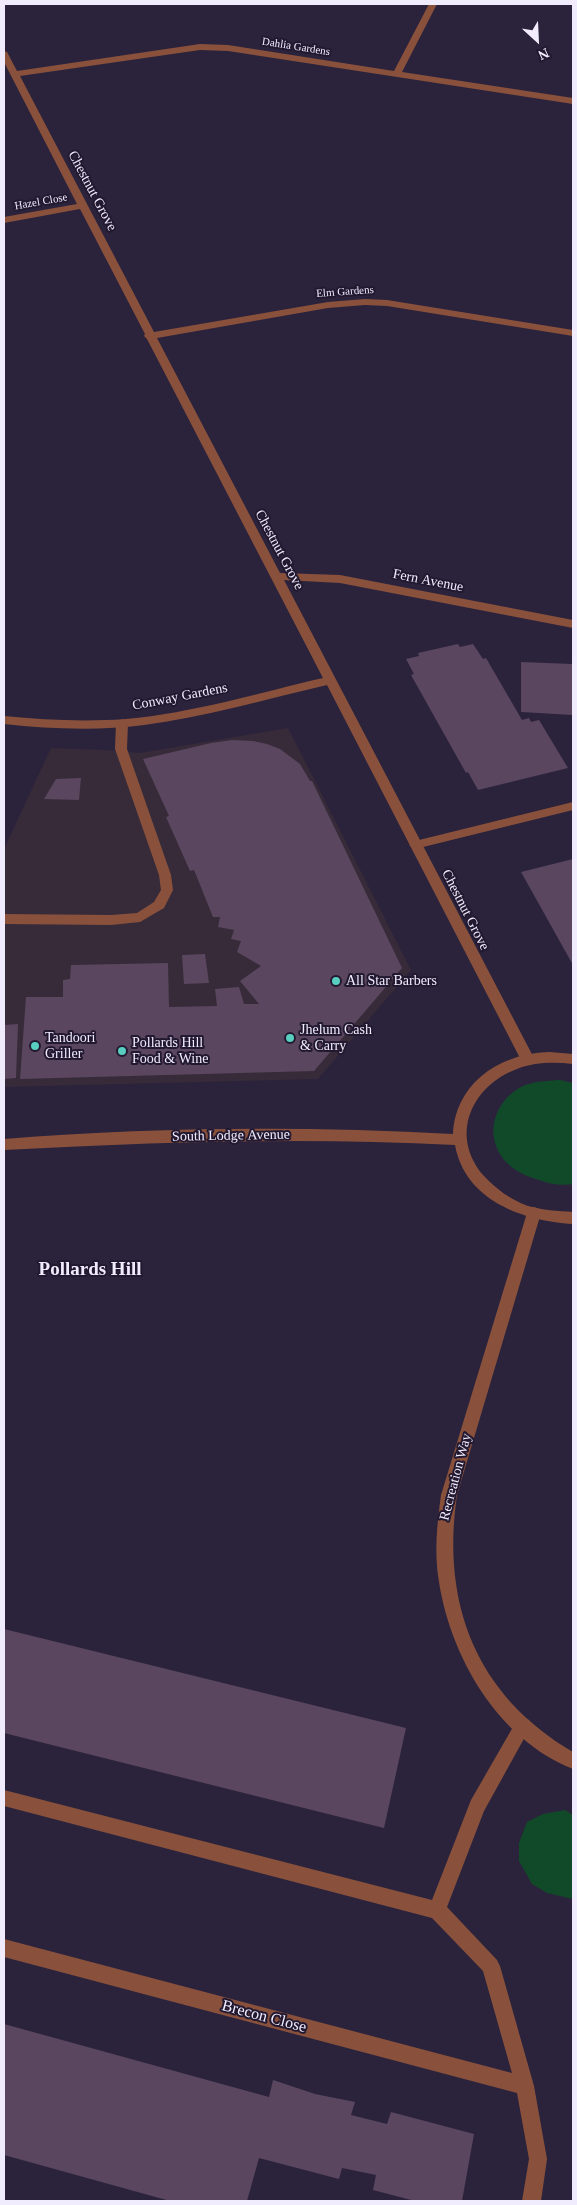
<!DOCTYPE html>
<style>
body{margin:0}
#map{position:relative;width:577px;height:2205px;overflow:hidden;background:#2b233c;font-family:Georgia,serif}
canvas{display:block}
.frame{position:absolute;inset:0;border:5px solid #f1ecfd;pointer-events:none}
.north{position:absolute;left:512px;top:15px;width:50px;height:50px;-webkit-text-stroke:4px #221931;paint-order:stroke;rotate:155deg;font-size:14px;font-weight:700;line-height:20px;text-align:center;color:#f1ecfd}
.north::after{content:'';display:block;margin:auto;width:18px;height:22px;background:#f1ecfd;clip-path:polygon(50% 0,100% 100%,50% 72%,0 100%)}
</style>
<div id="map">
<canvas width="577" height="2205"></canvas>
<div class="frame"></div>
<div class="north">N</div>
</div>
<script>
const context = document.querySelector('canvas').getContext('2d');
context.lineJoin = 'round';
function fill(path, color) { context.fillStyle = color; context.fill(path, 'evenodd'); }
function trace(path, color, width, dash) { context.strokeStyle = color; context.lineWidth = width; context.lineCap = dash ? 'butt' : 'round'; context.setLineDash(dash || []); context.stroke(path); }
function label(font, color, halo, rows, align = 'center') {
  context.font = font + ' Georgia,serif'; context.lineWidth = 4; context.setLineDash([]); context.textBaseline = 'middle'; context.strokeStyle = halo; context.fillStyle = color; for (const [text, x, y, turn = 0] of rows) {
    context.save(); context.translate(x, y); context.rotate((+turn || 0) * Math.PI / 180); context.textAlign = isNaN(turn) ? turn : align; if (halo) context.strokeText(text, 0, 0); context.fillText(text, 0, 0); context.restore();
  }
}
fill(new Path2D(`
 M 288,728 L 411,970 L 318,1079 L 4,1087 L 4,849 L 51,748 L 104,750 L 140,753 Z`), '#372b39');
fill(new Path2D(`
 M 560,1080 L 573,1083 L 573,1184 C 562,1186 549,1184 539,1180 C 528,1177 517,1172 508,1164 C 484,1141 491,1105 519,1088 C 531,1081 546,1081 560,1080 Z
 M 565,1810 L 573,1815 L 573,1899 L 547,1893 L 532,1884 L 519,1861 L 519,1843 L 527,1822 L 543,1814 Z`), '#114a29');
fill(new Path2D(`
 M 458,644 L 460,647 L 473,644 L 483,659 L 486,658 L 522,720 L 529,718 L 531,722 L 539,720 L 568,768 L 478,790 L 468,772 L 466,773 L 411,675 L 414,674 L 406,659 L 419,656 L 418,653 Z
 M 521,662 L 572,664 L 573,715 L 521,712 Z
 M 232,740 L 253,741 L 267,744 L 280,749 L 300,764 L 310,781 L 312,781 L 402,968 L 314,1071 L 20,1079 L 26,997 L 63,997 L 63,980 L 70,979 L 71,965 L 168,963 L 169,1007 L 217,1006 L 215,989 L 239,987 L 244,1004 L 259,1004 L 240,981 L 261,966 L 237,952 L 241,941 L 231,939 L 234,930 L 218,927 L 220,917 L 213,917 L 194,870 L 190,871 L 166,817 L 169,816 L 143,759 L 211,743 Z
 M 81,778 L 79,800 L 44,799 L 56,779 Z
 M 573,859 L 573,965 L 521,872 Z
 M 205,954 L 209,983 L 184,984 L 182,955 Z
 M 18,1024 L 16,1078 L 4,1079 L 4,1025 Z
 M 4,1629 L 406,1728 L 384,1828 L 4,1733 Z
 M 4,2024 L 269,2097 L 273,2080 L 315,2094 L 355,2102 L 351,2115 L 387,2124 L 391,2112 L 474,2134 L 462,2201 L 415,2201 L 373,2190 L 376,2175 L 342,2168 L 339,2179 L 259,2158 L 247,2201 L 170,2201 L 4,2155 Z`), '#5a465e');
fill(new Path2D(`
 M 122,719 L 128,723 L 127,749 L 171,875 L 173,890 L 164,908 L 140,922 L 111,925 L 4,924 L 4,914 L 111,915 L 137,913 L 154,902 L 161,890 L 159,875 L 115,749 L 116,723 Z
 M 573,802 L 573,810 L 415,849 L 409,845 L 415,841 Z
 M 523,1718 L 529,1720 L 531,1726 L 484,1811 L 447,1907 L 497,1960 L 500,1966 L 534,2086 L 547,2159 L 541,2201 L 522,2201 L 529,2159 L 517,2093 L 4,1957 L 4,1939 L 512,2073 L 483,1971 L 432,1918 L 4,1806 L 4,1790 L 432,1900 L 471,1800 L 517,1720 Z`), '#89513c');
fill(new Path2D(`
 M 429,4 L 437,4 L 402,72 L 573,98 L 573,104 L 228,51 L 200,50 L 20,76 L 154,332 L 328,302 L 365,299 L 387,300 L 573,330 L 573,336 L 387,306 L 365,305 L 328,308 L 157,338 L 280,573 L 340,575 L 573,620 L 573,628 L 340,583 L 284,580 L 535,1060 L 533,1064 L 523,1064 L 521,1060 L 327,685 C 266,699 206,717 144,725 C 98,731 50,729 4,724 L 4,716 C 44,720 85,722 126,719 C 193,713 258,693 323,678 L 147,339 L 144,336 L 145,334 L 80,209 L 4,223 L 4,217 L 77,204 L 4,62 L 4,51 L 7,52 L 17,71 L 200,44 L 228,45 L 394,71 Z
 M 534,1207 L 539,1209 L 541,1213 L 457,1495 C 441,1604 476,1695 573,1752 L 573,1769 C 498,1739 451,1658 439,1582 C 434,1553 437,1524 441,1495 L 527,1213 L 529,1209 Z`), '#89513c');
fill(new Path2D(`
 M 550,1052 L 573,1054 L 573,1064 C 554,1062 535,1062 517,1069 C 471,1086 449,1136 484,1176 C 496,1189 511,1200 528,1206 C 542,1210 558,1211 573,1212 L 573,1224 C 524,1221 465,1201 455,1145 C 304,1137 154,1142 4,1150 L 4,1139 C 153,1127 304,1126 453,1134 C 456,1082 501,1053 550,1052 Z`), '#89513c');
for (const [x, y, r, color] of [
 [336,981,5,"#58cec0"],
 [290,1038,5,"#58cec0"],
 [35,1046,5,"#58cec0"],
 [122,1051,5,"#58cec0"]
]) { const dot = new Path2D(); dot.arc(x, y, r, 0, 2 * Math.PI); context.fillStyle = color; context.fill(dot); trace(dot, '#221931', 2); }
label('11px', '#f1ecfd', '#221931', [
 ["Dahlia Gardens",296,47,9],
 ["Hazel Close",41,202,-10],
 ["Elm Gardens",345,292,-4]
]);
label('14px', '#f1ecfd', '#221931', [
 ["Chestnut Grove",92,191,62],
 ["Chestnut Grove",279,550,62],
 ["Fern Avenue",428,581,11],
 ["Conway Gardens",180,697,-11],
 ["Chestnut Grove",465,910,63],
 ["South Lodge Avenue",231,1136,-1],
 ["Recreation Way",456,1477,-75]
]);
label('14px', '#f1ecfd', '#221931', [
 ["All Star Barbers",346,981],
 ["Jhelum Cash",300,1030],
 ["& Carry",300,1046],
 ["Tandoori",45,1038],
 ["Griller",45,1054],
 ["Pollards Hill",132,1043],
 ["Food & Wine",132,1059]
], 'left');
label('16px', '#f1ecfd', '#221931', [
 ["Brecon Close",264,2017,15]
]);
label('bold 19px', '#f1ecfd', '#221931', [
 ["Pollards Hill",90,1270]
]);
</script>
